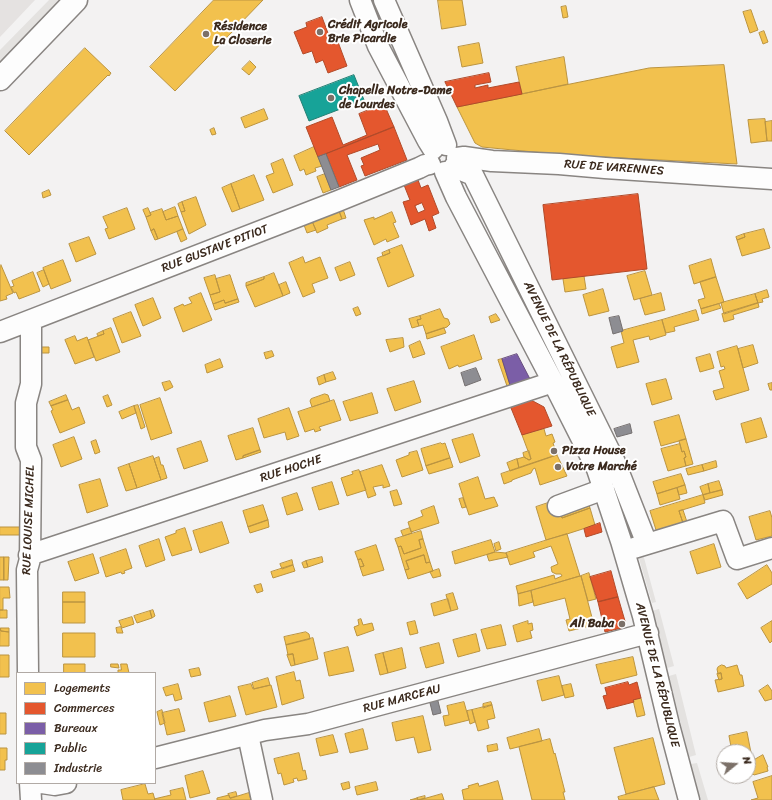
<!DOCTYPE html>
<meta charset="utf-8">
<style>
body{margin:0}
#map{position:relative;width:772px;height:800px;overflow:hidden;background:#f3f2f2;font-family:Sriracha,sans-serif}
canvas{display:block}
.legend{position:absolute;left:16px;top:672px;width:140px;height:112px;box-sizing:border-box;background:#fff;border:1px solid #b1aaa5;margin:0;padding:5px 7px;list-style:none;font-size:12px;color:#3b2a1e}
.legend li{display:flex;align-items:center;gap:8px;height:20px}
.legend b{width:20px;border:1px solid #b1aaa5}
.north{position:absolute;left:716px;top:744px;width:40px;height:40px;box-sizing:border-box;background:#fff;border:1px solid #b1aaa5;border-radius:50%;rotate:72deg;font-size:11px;font-weight:700;line-height:16px;text-align:center;color:#3b2a1e}
.north::after{content:'';display:block;margin:auto;width:14px;height:18px;background:#7b7068;clip-path:polygon(50% 0,100% 100%,50% 72%,0 100%)}
</style>
<div id="map">
<canvas width="772" height="800"></canvas>
<ul class="legend">
<li><b style="height:11px;background:#f2c14e"></b>Logements</li>
<li><b style="height:11px;background:#e4572e"></b>Commerces</li>
<li><b style="height:11px;background:#7b5ea7"></b>Bureaux</li>
<li><b style="height:11px;background:#17a398"></b>Public</li>
<li><b style="height:11px;background:#8d8d92"></b>Industrie</li>
</ul>
<div class="north">N</div>
</div>
<script>
const context = document.querySelector('canvas').getContext('2d');
context.lineJoin = 'round';
function fill(path, color) { context.fillStyle = color; context.fill(path, 'evenodd'); }
function trace(path, color, width, dash) { context.strokeStyle = color; context.lineWidth = width; context.lineCap = dash ? 'butt' : 'round'; context.setLineDash(dash || []); context.stroke(path); }
function label(font, color, halo, rows, align = 'center') {
  context.font = font + ' Sriracha,sans-serif'; context.lineWidth = 4; context.setLineDash([]); context.textBaseline = 'middle'; context.strokeStyle = halo; context.fillStyle = color; for (const [text, x, y, turn = 0] of rows) {
    context.save(); context.translate(x, y); context.rotate((+turn || 0) * Math.PI / 180); context.textAlign = isNaN(turn) ? turn : align; if (halo) context.strokeText(text, 0, 0); context.fillText(text, 0, 0); context.restore();
  }
}
fill(new Path2D(`
 M 0,0 L 35,0 L 0,37 Z`), '#e5e2e1');
fill(new Path2D(`
 M 49,0 L 61,0 L 0,63 L 0,50 Z
 M 380,8 L 415,84 L 409,87 L 374,11 Z
 M 509,265 L 544,334 L 538,337 L 503,268 Z
 M 643,554 L 656,602 L 652,603 L 638,555 Z
 M 659,609 L 674,666 L 667,668 L 652,611 Z
 M 676,674 L 696,755 L 689,757 L 669,676 Z
 M 697,763 L 708,800 L 700,800 L 691,764 Z`), '#e4e2e0');
const homes = new Path2D(`
 M 214,0 L 263,0 L 175,91 L 150,67 Z
 M 438,0 L 462,0 L 466,25 L 442,29 Z
 M 566,6 L 568,17 L 563,18 L 561,7 Z
 M 751,10 L 758,30 L 750,33 L 743,12 Z
 M 764,31 L 768,42 L 763,44 L 759,33 Z
 M 479,43 L 483,63 L 462,67 L 458,47 Z
 M 85,48 L 111,73 L 109,76 L 108,75 L 29,155 L 5,131 Z
 M 564,57 L 568,84 L 522,94 L 516,67 Z
 M 250,61 L 256,67 L 249,75 L 242,69 Z
 M 724,65 L 737,164 L 565,155 L 482,147 L 475,143 L 457,107 L 649,68 Z
 M 264,109 L 268,119 L 245,128 L 241,118 Z
 M 765,119 L 767,141 L 751,143 L 748,120 Z
 M 772,121 L 772,141 L 767,141 L 765,122 Z
 M 214,128 L 216,134 L 212,135 L 210,130 Z
 M 314,147 L 322,166 L 315,168 L 316,171 L 306,175 L 304,169 L 300,171 L 294,156 Z
 M 283,159 L 293,185 L 273,193 L 266,176 L 274,173 L 271,164 Z
 M 325,174 L 331,190 L 323,193 L 317,177 Z
 M 254,175 L 264,200 L 240,209 L 231,184 Z
 M 231,184 L 240,209 L 232,212 L 222,188 Z
 M 49,190 L 51,195 L 43,198 L 42,193 Z
 M 196,197 L 206,225 L 189,234 L 181,212 L 185,211 L 182,202 Z
 M 182,202 L 185,211 L 181,212 L 178,204 Z
 M 175,207 L 178,216 L 166,220 L 163,212 Z
 M 127,208 L 135,229 L 109,239 L 105,229 L 108,228 L 103,217 Z
 M 148,208 L 151,215 L 146,217 L 143,210 Z
 M 162,209 L 166,220 L 178,216 L 183,229 L 158,239 L 154,229 L 151,231 L 146,217 L 151,215 L 150,213 Z
 M 343,209 L 346,218 L 342,219 L 339,211 Z
 M 339,211 L 342,219 L 327,225 L 328,228 L 317,233 L 312,221 Z
 M 392,212 L 396,222 L 393,223 L 399,237 L 387,242 L 386,239 L 374,245 L 364,220 L 374,217 L 374,219 Z
 M 312,221 L 316,230 L 307,233 L 304,225 Z
 M 154,229 L 158,239 L 155,240 L 151,231 Z
 M 183,229 L 187,239 L 181,242 L 177,232 Z
 M 764,229 L 770,248 L 742,256 L 737,240 L 745,237 L 744,234 Z
 M 744,234 L 745,237 L 737,240 L 736,237 Z
 M 89,237 L 96,254 L 76,262 L 69,244 Z
 M 402,245 L 414,276 L 388,287 L 377,258 L 390,253 L 389,250 Z
 M 389,250 L 390,253 L 383,256 L 382,253 Z
 M 303,257 L 305,263 L 320,257 L 328,278 L 312,284 L 315,292 L 303,297 L 289,263 Z
 M 711,259 L 716,277 L 694,284 L 689,266 Z
 M 63,260 L 71,281 L 51,289 L 43,268 Z
 M 350,262 L 355,275 L 340,281 L 335,268 Z
 M 1,265 L 13,293 L 6,296 L 7,299 L 0,301 L 0,266 Z
 M 44,270 L 49,284 L 43,287 L 37,273 Z
 M 645,271 L 652,295 L 634,300 L 627,276 Z
 M 33,272 L 40,291 L 19,299 L 16,292 L 14,293 L 11,287 L 14,286 L 12,281 Z
 M 274,273 L 283,296 L 255,307 L 246,286 L 264,279 L 264,277 Z
 M 215,275 L 220,292 L 210,295 L 204,278 Z
 M 230,275 L 238,299 L 225,303 L 224,300 L 213,304 L 210,295 L 220,292 L 216,279 Z
 M 584,276 L 586,289 L 565,292 L 563,279 Z
 M 264,277 L 264,279 L 246,286 L 246,283 Z
 M 716,277 L 724,302 L 701,309 L 698,300 L 705,298 L 700,282 Z
 M 286,282 L 290,293 L 283,296 L 279,285 Z
 M 603,289 L 609,311 L 589,316 L 583,295 Z
 M 767,290 L 769,297 L 762,299 L 763,302 L 758,303 L 755,294 Z
 M 201,293 L 212,320 L 183,332 L 174,308 L 183,304 L 184,306 L 192,303 L 189,298 Z
 M 661,293 L 665,310 L 645,315 L 640,299 Z
 M 755,294 L 758,303 L 724,314 L 721,303 Z
 M 153,298 L 161,318 L 143,326 L 135,305 Z
 M 238,299 L 239,302 L 215,310 L 213,304 L 224,300 L 225,303 Z
 M 758,303 L 759,307 L 733,315 L 734,319 L 724,322 L 722,314 Z
 M 719,304 L 721,308 L 702,314 L 701,309 Z
 M 358,307 L 361,314 L 356,316 L 353,309 Z
 M 440,309 L 444,318 L 448,319 L 450,324 L 447,327 L 426,334 L 423,325 L 419,326 L 417,320 L 421,319 L 420,316 Z
 M 696,310 L 699,320 L 674,327 L 675,331 L 666,333 L 662,320 Z
 M 131,312 L 141,336 L 122,343 L 113,319 Z
 M 496,314 L 500,320 L 491,323 L 489,317 Z
 M 420,316 L 421,319 L 417,320 L 419,326 L 412,328 L 409,319 Z
 M 662,320 L 666,335 L 650,340 L 649,336 L 633,340 L 639,362 L 617,368 L 611,347 L 624,343 L 621,331 Z
 M 111,328 L 120,352 L 96,361 L 88,340 L 104,334 L 103,331 Z
 M 444,328 L 446,333 L 427,339 L 426,334 Z
 M 103,331 L 104,334 L 98,336 L 97,334 Z
 M 474,335 L 482,359 L 459,367 L 458,365 L 449,369 L 441,347 Z
 M 75,336 L 77,341 L 87,337 L 94,357 L 75,364 L 65,340 Z
 M 403,338 L 404,347 L 390,352 L 386,340 Z
 M 420,341 L 425,354 L 413,358 L 409,346 Z
 M 753,345 L 758,363 L 743,368 L 738,349 Z
 M 737,346 L 749,390 L 716,400 L 713,391 L 724,388 L 719,371 L 725,369 L 724,366 L 721,367 L 717,352 Z
 M 42,347 L 49,347 L 49,353 L 42,353 Z
 M 272,351 L 274,356 L 266,359 L 264,353 Z
 M 710,354 L 714,368 L 700,372 L 696,358 Z
 M 220,359 L 223,367 L 207,373 L 205,365 Z
 M 502,359 L 510,385 L 507,386 L 498,360 Z
 M 333,372 L 336,379 L 326,382 L 324,375 Z
 M 324,375 L 326,382 L 319,385 L 317,378 Z
 M 666,379 L 672,399 L 652,405 L 646,384 Z
 M 170,381 L 173,387 L 165,391 L 162,383 Z
 M 414,381 L 421,402 L 395,411 L 387,389 Z
 M 772,383 L 772,390 L 770,390 L 768,384 Z
 M 372,393 L 378,413 L 350,421 L 343,402 Z
 M 325,394 L 328,395 L 330,401 L 312,407 L 310,401 L 311,399 Z
 M 66,395 L 68,400 L 51,406 L 49,402 Z
 M 108,395 L 112,405 L 107,407 L 103,397 Z
 M 160,398 L 172,433 L 151,440 L 140,405 Z
 M 68,400 L 72,410 L 79,407 L 85,423 L 60,433 L 51,411 L 53,410 L 51,406 Z
 M 334,400 L 341,420 L 319,427 L 321,430 L 315,432 L 314,429 L 305,432 L 298,412 Z
 M 138,405 L 145,427 L 141,429 L 134,406 Z
 M 134,406 L 136,413 L 122,419 L 119,412 Z
 M 289,408 L 299,436 L 287,440 L 285,432 L 264,438 L 258,419 Z
 M 679,415 L 686,439 L 661,446 L 654,422 Z
 M 761,418 L 767,437 L 746,443 L 741,424 Z
 M 253,428 L 260,450 L 243,456 L 243,458 L 236,460 L 228,436 Z
 M 544,429 L 546,436 L 552,434 L 555,442 L 553,443 L 557,455 L 519,468 L 517,459 L 524,457 L 529,460 L 531,459 L 522,435 Z
 M 473,434 L 480,456 L 460,463 L 452,440 Z
 M 74,437 L 82,459 L 61,467 L 53,445 Z
 M 686,439 L 693,464 L 686,466 L 684,458 L 686,457 L 684,451 L 682,452 L 679,441 Z
 M 96,440 L 100,452 L 95,454 L 91,442 Z
 M 201,441 L 208,461 L 184,469 L 177,449 Z
 M 441,443 L 442,444 L 445,443 L 450,458 L 426,466 L 421,449 Z
 M 680,444 L 682,452 L 684,451 L 686,457 L 684,458 L 686,466 L 668,471 L 661,449 Z
 M 260,450 L 261,452 L 243,458 L 243,456 Z
 M 417,451 L 423,470 L 402,477 L 396,460 L 409,455 L 409,453 Z
 M 529,451 L 531,459 L 529,460 L 524,457 L 523,453 Z
 M 557,455 L 567,476 L 540,485 L 535,468 L 533,469 L 531,473 L 512,480 L 512,481 L 504,484 L 501,474 Z
 M 153,456 L 161,480 L 137,488 L 129,464 Z
 M 159,457 L 161,465 L 163,465 L 167,478 L 161,480 L 154,459 Z
 M 450,458 L 453,467 L 429,474 L 426,466 Z
 M 517,459 L 519,468 L 510,471 L 507,463 Z
 M 716,461 L 717,467 L 704,471 L 702,465 Z
 M 129,464 L 137,488 L 126,491 L 118,468 Z
 M 382,465 L 390,486 L 383,488 L 383,485 L 373,487 L 376,495 L 368,498 L 360,472 Z
 M 702,465 L 704,471 L 688,475 L 686,469 Z
 M 359,470 L 366,490 L 347,496 L 341,478 L 353,474 L 352,472 Z
 M 681,474 L 685,485 L 657,494 L 653,482 Z
 M 478,477 L 485,499 L 494,497 L 498,506 L 469,515 L 459,484 Z
 M 100,479 L 108,506 L 87,513 L 79,485 Z
 M 719,481 L 722,490 L 710,493 L 708,484 Z
 M 332,482 L 339,504 L 319,510 L 312,488 Z
 M 708,484 L 710,493 L 703,495 L 700,487 Z
 M 685,485 L 687,493 L 679,495 L 677,488 Z
 M 677,488 L 680,499 L 660,505 L 657,494 Z
 M 397,490 L 402,504 L 394,506 L 390,492 Z
 M 722,490 L 723,495 L 705,500 L 703,495 Z
 M 297,493 L 303,510 L 287,515 L 282,498 Z
 M 703,495 L 705,503 L 679,511 L 685,529 L 657,533 L 650,511 Z
 M 463,498 L 466,507 L 462,508 L 459,499 Z
 M 557,500 L 562,518 L 590,508 L 595,525 L 567,534 L 546,540 L 536,507 Z
 M 588,502 L 590,508 L 562,518 L 560,511 Z
 M 263,505 L 268,520 L 248,527 L 243,511 Z
 M 434,506 L 439,523 L 411,532 L 408,522 L 423,516 L 421,511 Z
 M 683,510 L 687,522 L 683,523 L 679,511 Z
 M 770,511 L 772,518 L 772,536 L 756,540 L 749,517 Z
 M 268,520 L 269,527 L 250,533 L 248,527 Z
 M 222,522 L 229,543 L 200,553 L 193,531 Z
 M 0,527 L 20,527 L 20,535 L 0,535 Z
 M 185,528 L 192,550 L 172,556 L 165,537 L 176,533 L 176,531 Z
 M 410,528 L 412,533 L 403,536 L 401,531 Z
 M 421,531 L 423,539 L 419,540 L 421,548 L 404,554 L 401,546 L 398,547 L 395,539 Z
 M 567,534 L 580,576 L 518,594 L 516,586 L 554,575 L 555,579 L 562,576 L 561,574 L 556,574 L 552,572 L 551,567 L 558,564 L 551,546 L 533,552 L 535,557 L 510,565 L 506,553 Z
 M 159,539 L 165,560 L 146,567 L 139,546 Z
 M 423,539 L 430,562 L 426,563 L 424,555 L 406,561 L 409,569 L 405,570 L 398,547 L 401,546 L 404,554 L 421,548 L 419,540 Z
 M 491,540 L 495,552 L 455,564 L 452,552 Z
 M 499,542 L 501,549 L 496,551 L 494,544 Z
 M 714,544 L 721,567 L 697,574 L 690,552 Z
 M 376,545 L 384,570 L 363,576 L 360,567 L 364,566 L 361,559 L 358,560 L 355,552 Z
 M 126,549 L 132,568 L 124,571 L 125,573 L 122,574 L 121,572 L 106,577 L 100,558 Z
 M 495,552 L 506,553 L 508,557 L 489,561 L 487,555 Z
 M 93,554 L 99,573 L 75,581 L 68,562 Z
 M 424,555 L 426,563 L 430,562 L 433,571 L 408,579 L 405,570 L 409,569 L 406,561 Z
 M 0,557 L 4,557 L 4,580 L 0,580 Z
 M 4,557 L 9,557 L 8,580 L 4,580 Z
 M 322,557 L 323,562 L 308,567 L 306,561 Z
 M 361,559 L 364,566 L 360,567 L 358,560 Z
 M 292,560 L 293,565 L 282,569 L 280,564 Z
 M 306,561 L 308,567 L 304,568 L 302,563 Z
 M 293,565 L 295,571 L 273,578 L 271,572 Z
 M 767,565 L 772,573 L 772,584 L 747,599 L 738,584 Z
 M 439,569 L 441,576 L 433,578 L 430,572 Z
 M 589,573 L 596,599 L 588,601 L 581,576 Z
 M 580,576 L 581,576 L 594,625 L 569,631 L 566,620 L 570,619 L 565,598 L 534,606 L 531,591 Z
 M 261,584 L 263,591 L 257,593 L 254,586 Z
 M 0,587 L 9,587 L 10,598 L 3,598 L 3,610 L 0,610 Z
 M 531,591 L 533,602 L 519,606 L 518,594 Z
 M 63,592 L 85,592 L 85,602 L 63,602 Z
 M 453,593 L 458,609 L 451,611 L 446,595 Z
 M 448,599 L 451,611 L 434,616 L 431,604 Z
 M 63,602 L 85,602 L 85,623 L 63,623 Z
 M 0,610 L 7,610 L 7,618 L 0,618 Z
 M 153,610 L 155,616 L 152,618 L 150,611 Z
 M 150,611 L 152,618 L 137,623 L 134,616 Z
 M 132,617 L 134,624 L 122,628 L 119,621 Z
 M 361,619 L 363,625 L 372,623 L 374,630 L 357,636 L 354,627 L 359,625 L 358,620 Z
 M 415,621 L 418,633 L 410,635 L 407,623 Z
 M 528,621 L 528,624 L 532,623 L 533,630 L 530,631 L 532,638 L 517,642 L 513,626 Z
 M 772,621 L 772,641 L 770,643 L 761,628 Z
 M 501,625 L 506,645 L 487,649 L 481,630 Z
 M 121,627 L 123,633 L 117,633 L 116,628 Z
 M 0,628 L 1,631 L 9,632 L 9,646 L 0,646 Z
 M 1,628 L 9,628 L 9,632 L 1,631 Z
 M 306,632 L 309,634 L 310,639 L 286,645 L 284,637 Z
 M 63,633 L 95,633 L 95,657 L 63,657 Z
 M 476,634 L 480,651 L 458,657 L 453,640 Z
 M 313,638 L 318,659 L 295,665 L 293,654 L 288,655 L 286,645 Z
 M 439,643 L 444,663 L 426,668 L 420,648 Z
 M 348,647 L 354,671 L 329,676 L 324,653 Z
 M 402,648 L 406,668 L 388,673 L 383,653 Z
 M 383,653 L 388,673 L 380,675 L 375,655 Z
 M 293,654 L 295,665 L 291,666 L 287,655 Z
 M 0,655 L 9,655 L 9,677 L 0,677 Z
 M 633,657 L 637,675 L 601,684 L 596,665 Z
 M 64,664 L 85,664 L 85,673 L 64,673 Z
 M 111,664 L 118,664 L 119,668 L 111,667 Z
 M 121,664 L 127,664 L 129,673 L 118,673 L 118,670 L 121,670 Z
 M 722,665 L 725,666 L 726,668 L 737,665 L 740,675 L 742,675 L 744,686 L 718,692 L 715,680 L 722,679 L 721,673 L 718,674 L 717,669 L 718,667 Z
 M 199,668 L 201,675 L 191,677 L 189,670 Z
 M 294,672 L 296,681 L 300,680 L 304,698 L 282,705 L 276,677 Z
 M 721,673 L 722,679 L 719,680 L 717,674 Z
 M 559,676 L 564,695 L 542,701 L 537,681 Z
 M 268,678 L 270,685 L 254,689 L 252,683 Z
 M 178,684 L 182,699 L 175,701 L 173,694 L 166,696 L 163,688 Z
 M 251,684 L 253,689 L 271,685 L 277,707 L 246,715 L 238,687 Z
 M 571,684 L 574,696 L 565,698 L 562,686 Z
 M 768,685 L 772,691 L 772,699 L 765,701 L 759,691 Z
 M 230,696 L 236,716 L 209,722 L 204,703 Z
 M 641,698 L 645,715 L 637,717 L 633,700 Z
 M 464,702 L 469,720 L 445,726 L 443,716 L 449,715 L 447,706 Z
 M 491,702 L 492,705 L 483,708 L 483,704 Z
 M 492,705 L 495,718 L 487,720 L 489,728 L 478,731 L 472,710 Z
 M 179,709 L 185,731 L 167,735 L 162,713 Z
 M 162,710 L 165,723 L 160,725 L 157,712 Z
 M 472,710 L 475,722 L 470,724 L 467,711 Z
 M 0,713 L 6,713 L 6,734 L 0,734 Z
 M 423,716 L 431,750 L 418,753 L 414,737 L 396,741 L 392,723 Z
 M 363,729 L 368,749 L 350,753 L 345,734 Z
 M 539,729 L 542,741 L 510,749 L 507,738 Z
 M 747,732 L 752,758 L 748,759 L 748,752 L 732,752 L 729,736 Z
 M 333,735 L 338,752 L 320,756 L 316,739 Z
 M 653,738 L 665,784 L 626,794 L 614,748 Z
 M 550,739 L 554,754 L 555,753 L 565,792 L 563,792 L 565,800 L 532,800 L 519,747 Z
 M 497,744 L 498,750 L 488,752 L 487,746 Z
 M 0,748 L 7,748 L 7,760 L 5,760 L 5,770 L 0,770 Z
 M 299,753 L 303,771 L 305,770 L 307,779 L 298,781 L 297,778 L 293,779 L 294,782 L 284,785 L 281,773 L 278,774 L 274,759 Z
 M 763,755 L 768,767 L 767,767 L 768,771 L 754,775 L 753,774 L 745,778 L 744,776 L 748,776 L 748,759 L 750,758 L 751,761 Z
 M 203,771 L 210,793 L 190,798 L 185,776 Z
 M 772,776 L 772,800 L 751,800 L 758,798 L 753,782 Z
 M 498,781 L 503,800 L 464,800 L 462,790 L 469,788 L 468,786 L 478,783 L 479,786 Z
 M 349,782 L 350,788 L 343,790 L 341,784 Z
 M 376,782 L 378,790 L 357,795 L 355,787 Z
 M 145,784 L 148,794 L 153,793 L 155,800 L 123,800 L 121,790 Z
 M 654,787 L 659,800 L 619,800 L 618,797 Z
 M 183,788 L 186,800 L 155,800 L 154,799 L 171,795 L 170,791 Z
 M 236,792 L 237,796 L 230,798 L 228,794 Z
 M 249,793 L 251,800 L 217,800 L 217,798 L 229,795 L 230,798 Z
 M 442,794 L 444,800 L 410,800 L 417,798 L 418,800 Z
 M 425,796 L 425,798 L 418,800 L 417,798 Z`);
fill(homes, '#f2c14e');
trace(homes, '#bb9440', 1);
const shops = new Path2D(`
 M 322,17 L 332,44 L 338,42 L 347,66 L 328,73 L 323,60 L 316,63 L 312,51 L 303,54 L 294,32 L 307,27 L 306,23 Z
 M 489,73 L 491,82 L 475,85 L 475,88 L 488,85 L 488,88 L 519,82 L 522,94 L 457,107 L 445,82 Z
 M 384,104 L 394,127 L 318,157 L 306,127 L 332,117 L 343,145 L 367,135 L 359,114 Z
 M 394,127 L 407,160 L 365,176 L 361,166 L 364,165 L 361,158 L 380,150 L 378,144 L 347,155 L 357,180 L 339,187 L 326,154 Z
 M 418,180 L 421,188 L 428,185 L 439,213 L 432,216 L 436,228 L 429,231 L 425,219 L 411,225 L 403,202 L 410,200 L 404,185 ZM 422,203 L 425,210 L 418,213 L 415,206 Z
 M 638,194 L 647,269 L 552,280 L 543,205 Z
 M 531,400 L 544,407 L 552,426 L 522,435 L 511,408 Z
 M 600,523 L 602,532 L 586,537 L 584,529 Z
 M 611,571 L 618,597 L 598,602 L 590,577 Z
 M 618,597 L 625,621 L 622,628 L 605,632 L 598,602 Z
 M 628,682 L 629,685 L 637,682 L 641,698 L 633,700 L 634,702 L 607,709 L 603,696 L 607,695 L 605,688 Z`);
fill(shops, '#e4572e');
trace(shops, '#b14a29', 1);
const offices = new Path2D(`
 M 517,354 L 530,379 L 510,385 L 502,359 Z`);
fill(offices, '#7b5ea7');
trace(offices, '#684e7e', 1);
const public = new Path2D(`
 M 354,75 L 364,100 L 309,121 L 299,96 Z`);
fill(public, '#17a398');
trace(public, '#227f73', 1);
const industry = new Path2D(`
 M 326,154 L 339,187 L 331,190 L 318,157 Z
 M 619,316 L 623,331 L 613,334 L 609,318 Z
 M 476,368 L 481,380 L 465,386 L 461,373 Z
 M 630,424 L 632,433 L 617,437 L 614,429 Z
 M 437,697 L 441,713 L 433,715 L 429,699 Z`);
fill(industry, '#8d8d92');
trace(industry, '#746f6f', 1);
const minor = new Path2D(`
 M 360,0 L 378,46 L 428,141 L 433,149
 M 384,0 L 437,121 L 446,145
 M 457,158 L 464,157 L 492,161 L 559,164 L 605,168 L 772,179
 M 454,167 L 473,175 L 614,460 L 647,544
 M 445,172 L 456,197 L 553,382 L 597,469 L 621,541 L 643,616 L 669,725 L 689,800
 M 0,332 L 338,201 L 419,168 L 425,165 L 430,164
 M 558,506 L 604,489
 M 634,548 L 723,521 L 737,559 L 772,548
 M 29,555 L 553,382
 M 28,673 L 27,570 L 30,559 L 31,460 L 26,447 L 26,403 L 31,384 L 31,321
 M 248,735 L 262,800
 M 155,758 L 265,730 L 308,724 L 648,633
 M 30,783 L 31,800
 M 42,783 L 55,785 L 66,783`);
const major = new Path2D(`
 M 0,79 L 76,0`);
trace(minor, '#898582', 23);
trace(major, '#898582', 25);
trace(minor, '#fdfdfd', 20);
trace(major, '#fdfdfd', 22);
for (const [x, y, r, color] of [
 [320,32,4,"#7b7068"],
 [206,34,4,"#7b7068"],
 [331,98,4,"#7b7068"],
 [554,451,4,"#7b7068"],
 [558,467,4,"#7b7068"],
 [622,624,4,"#7b7068"]
]) { const dot = new Path2D(); dot.arc(x, y, r, 0, 2 * Math.PI); context.fillStyle = color; context.fill(dot); trace(dot, '#fff', 1.5); }
label('bold 12px', '#3b2a1e', '#fff', [
 ["Crédit Agricole",328,25],
 ["Brie Picardie",328,39],
 ["Résidence",214,27],
 ["La Closerie",214,41],
 ["Chapelle Notre-Dame",339,91],
 ["de Lourdes",339,105],
 ["Pizza House",562,451],
 ["Votre Marché",566,467],
 ["Ali Baba",614,624,"right"]
], 'left');
label('12px', '#3b2a1e', '#fff', [
 ["RUE DE VARENNES",614,168,4],
 ["RUE GUSTAVE PITIOT",215,249,-21],
 ["AVENUE DE LA RÉPUBLIQUE",559,349,64],
 ["RUE HOCHE",291,469,-18],
 ["RUE LOUISE MICHEL",29,520,-88],
 ["AVENUE DE LA RÉPUBLIQUE",657,675,76],
 ["RUE MARCEAU",402,699,-15]
]);
</script>
